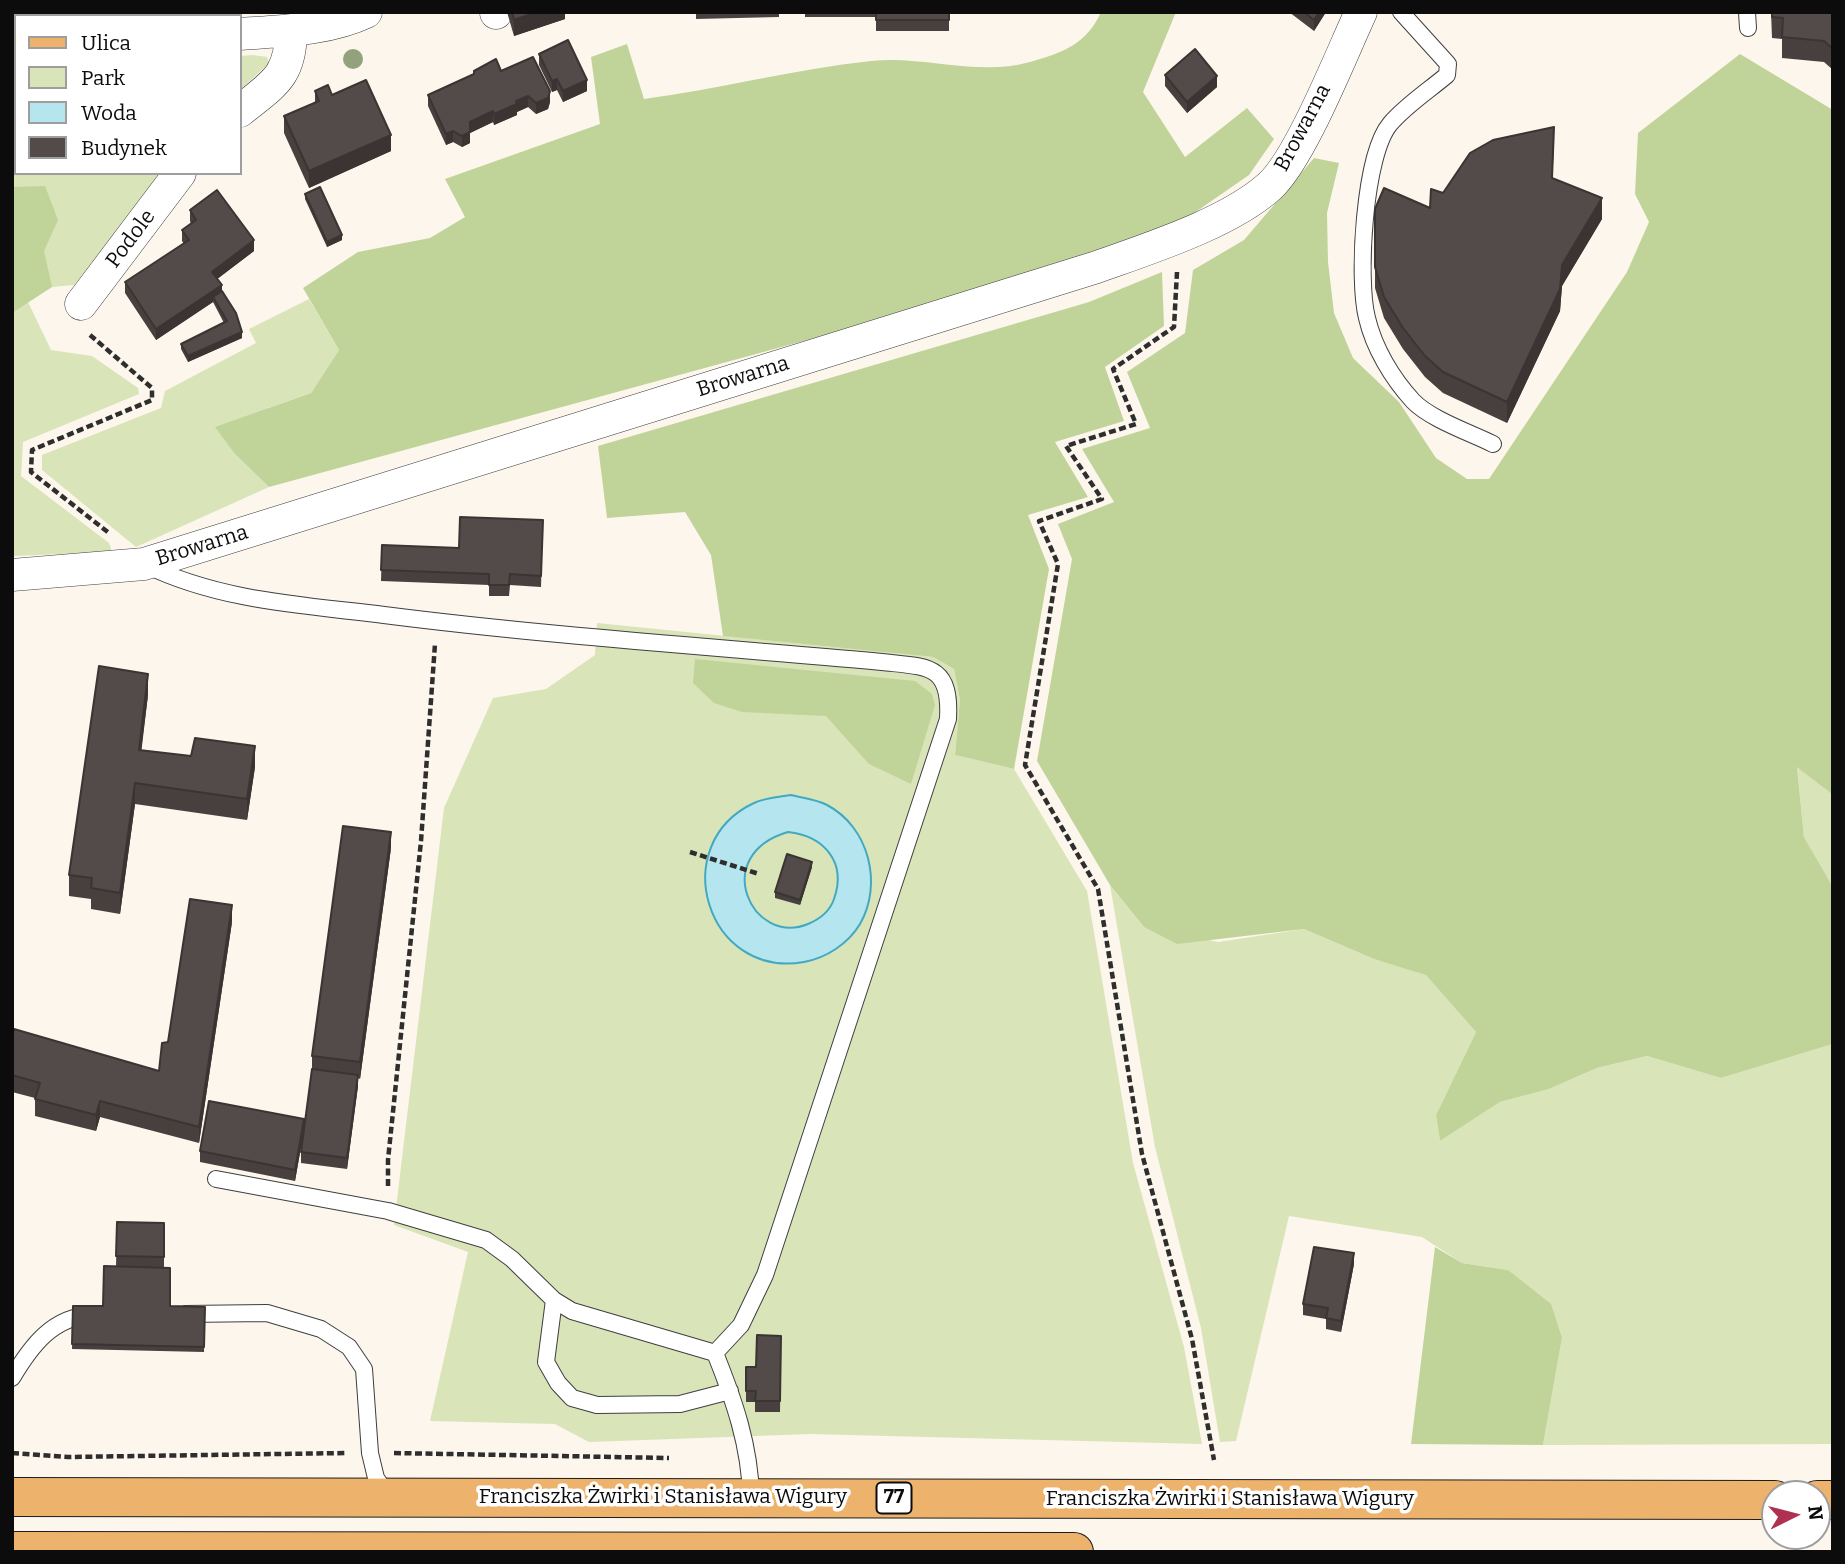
<!DOCTYPE html>
<meta charset="utf-8">
<style>
body{margin:0}
#map{position:relative;width:1845px;height:1564px;overflow:hidden;background:#fdf6ec;font-family:Bitter,serif}
canvas{display:block}
.frame{position:absolute;inset:0;border:14px solid #0c0c0c;pointer-events:none}
.legend{position:absolute;left:14px;top:14px;width:228px;height:161px;box-sizing:border-box;background:#fff;border:2px solid #9e9e9e;margin:0;padding:9px 12px;list-style:none;font-size:21px;color:#0c0c0c}
.legend li{display:flex;align-items:center;gap:14px;height:35px}
.legend b{width:35px;border:2px solid #9e9e9e}
.north{position:absolute;left:1761px;top:1480px;width:70px;height:70px;box-sizing:border-box;background:#fff;border:2px solid #9e9e9e;border-radius:50%;rotate:84deg;font-size:19px;font-weight:700;line-height:28px;text-align:center;color:#0c0c0c}
.north::after{content:'';display:block;margin:auto;width:24px;height:32px;background:#af3051;clip-path:polygon(50% 0,100% 100%,50% 72%,0 100%)}
</style>
<div id="map">
<canvas width="1845" height="1564"></canvas>
<div class="frame"></div>
<ul class="legend">
<li><b style="height:9px;background:#edb36d"></b>Ulica</li>
<li><b style="height:19px;background:#d9e4b9"></b>Park</li>
<li><b style="height:19px;background:#b5e6f0"></b>Woda</li>
<li><b style="height:19px;background:#534b49"></b>Budynek</li>
</ul>
<div class="north">N</div>
</div>
<script>
const context = document.querySelector('canvas').getContext('2d');
context.lineJoin = 'round';
function fill(path, color) { context.fillStyle = color; context.fill(path, 'evenodd'); }
function trace(path, color, width, dash) { context.strokeStyle = color; context.lineWidth = width; context.lineCap = dash ? 'butt' : 'round'; context.setLineDash(dash || []); context.stroke(path); }
function label(font, color, halo, rows, align = 'center') {
  context.font = font + ' Bitter,serif'; context.lineWidth = 7; context.setLineDash([]); context.textBaseline = 'middle'; context.strokeStyle = halo; context.fillStyle = color; for (const [text, x, y, turn = 0] of rows) {
    context.save(); context.translate(x, y); context.rotate((+turn || 0) * Math.PI / 180); context.textAlign = isNaN(turn) ? turn : align; if (halo) context.strokeText(text, 0, 0); context.fillText(text, 0, 0); context.restore();
  }
}
fill(new Path2D(`
 M 253,55 L 267,57 L 269,63 L 240,90 L 240,56 Z
 M 12,78 L 16,78 L 16,173 L 162,173 L 74,285 L 52,287 L 28,302 L 51,350 L 92,356 L 138,388 L 139,394 L 23,442 L 21,476 L 109,543 L 112,552 L 12,556 Z
 M 309,299 L 339,350 L 311,393 L 268,408 L 235,454 L 269,487 L 136,547 L 42,470 L 42,455 L 161,408 L 165,391 L 256,343 L 249,329 Z
 M 597,623 L 933,657 L 954,669 L 960,700 L 955,755 L 1014,769 L 1087,891 L 1133,1163 L 1184,1347 L 1202,1444 L 810,1434 L 589,1442 L 555,1424 L 430,1421 L 468,1252 L 394,1225 L 444,808 L 493,698 L 546,689 L 595,655 Z
 M 1797,766 L 1833,795 L 1833,887 L 1804,837 Z
 M 1110,885 L 1144,927 L 1218,942 L 1304,929 L 1374,959 L 1426,974 L 1476,1032 L 1436,1115 L 1440,1141 L 1500,1102 L 1549,1089 L 1597,1068 L 1647,1056 L 1721,1078 L 1833,1044 L 1833,1444 L 1543,1445 L 1562,1338 L 1508,1270 L 1462,1263 L 1422,1237 L 1289,1216 L 1236,1441 L 1220,1442 L 1201,1328 L 1155,1147 Z`), '#d9e4b9');
fill(new Path2D(`
 M 1101,12 L 1176,12 L 1143,92 L 1185,157 L 1247,108 L 1274,139 L 1249,175 L 1171,229 L 1093,262 L 269,487 L 235,454 L 215,427 L 311,393 L 339,350 L 303,288 L 358,252 L 430,238 L 465,217 L 445,179 L 600,124 L 591,57 L 627,44 L 644,99 C 720,89 794,69 871,61 C 924,55 977,77 1030,62 C 1062,53 1087,44 1101,12 Z
 M 1740,54 L 1833,110 L 1833,795 L 1797,767 L 1804,837 L 1833,887 L 1833,1044 L 1721,1078 L 1647,1056 L 1597,1068 L 1549,1089 L 1500,1102 L 1440,1141 L 1436,1115 L 1476,1032 L 1426,975 L 1374,959 L 1304,929 L 1177,944 L 1144,927 L 1110,885 L 1037,761 L 1072,559 L 1058,524 L 1114,502 L 1082,449 L 1150,428 L 1127,372 L 1185,333 L 1193,270 L 1244,240 L 1314,158 L 1339,163 L 1327,213 L 1328,262 L 1334,313 L 1353,358 L 1399,402 L 1436,458 L 1467,479 L 1489,479 L 1627,272 L 1649,222 L 1635,194 L 1638,133 Z
 M 45,186 L 58,220 L 44,251 L 52,287 L 12,313 L 12,187 Z
 M 1162,272 L 1164,326 L 1105,367 L 1124,421 L 1055,442 L 1088,497 L 1028,515 L 1049,569 L 1014,769 L 955,755 L 960,700 L 954,669 L 933,657 L 723,636 L 711,555 L 685,512 L 607,518 L 598,446 L 1089,302 Z
 M 695,659 L 915,681 L 932,694 L 935,705 L 911,784 L 869,764 L 826,716 L 742,712 L 714,703 L 693,683 Z
 M 1435,1247 L 1462,1263 L 1508,1270 L 1551,1304 L 1562,1338 L 1543,1445 L 1411,1444 Z`), '#c0d49a');
const water = new Path2D(`
 M 791,795 C 802,798 816,799 827,805 C 869,827 883,884 860,924 C 848,944 826,958 804,962 C 706,979 666,844 754,803 C 764,798 779,797 791,795 ZM 788,832 C 824,836 847,862 834,899 C 830,911 820,919 808,924 C 752,947 709,855 788,832 Z`);
fill(water, '#b5e6f0');
trace(water, '#43a9c1', 2);
const lane = new Path2D(`
 M 166,12 L 166,16
 M 1401,12 L 1448,64 L 1447,75 C 1428,91 1405,106 1390,124 C 1364,155 1357,279 1367,318 C 1374,348 1392,378 1413,401 C 1430,419 1471,433 1493,444
 M 1747,12 L 1748,28
 M 146,565 C 220,601 303,605 384,615 C 549,636 716,647 882,662 C 928,667 951,664 948,719 L 765,1275 L 741,1325 L 715,1353
 M 216,1179 L 388,1211 L 486,1240 L 512,1259 L 554,1300 L 572,1311 L 715,1353 C 734,1400 750,1446 751,1497
 M 554,1300 L 546,1362 L 558,1383 L 572,1398 L 597,1405 L 680,1404 L 730,1391
 M 185,1314 L 267,1313 L 321,1329 L 349,1347 L 364,1369 L 370,1453 L 376,1478 L 387,1494
 M 12,1378 C 31,1346 53,1316 93,1315`);
const street = new Path2D(`
 M 496,12 L 496,13
 M 240,34 C 281,31 328,30 366,12
 M 12,43 L 16,43
 M 240,111 C 273,84 291,77 291,30
 M 81,304 L 180,173
 M 12,575 L 144,564 L 1097,267 C 1150,248 1229,223 1270,186 C 1301,157 1341,55 1361,12`);
const primary = new Path2D(`
 M 12,1497 L 1775,1500
 M 1817,1500 L 1833,1500
 M 12,1551 L 1074,1552`);
trace(lane, '#3f3f3f', 18);
trace(street, '#3f3f3f', 33);
trace(primary, '#1d1d1d', 40);
trace(new Path2D(`
 M 1177,272 L 1174,327 L 1113,369 L 1136,424 L 1066,446 L 1102,499 L 1039,521 L 1058,564 L 1025,765 L 1098,889 L 1142,1154 L 1192,1339 L 1214,1460
 M 90,335 L 152,388 L 152,400 L 32,450 L 31,472 L 109,533
 M 690,852 L 759,874
 M 388,1186 L 388,1160 L 421,841 L 435,644
 M 12,1453 L 68,1457 L 347,1453
 M 394,1453 L 669,1458`), '#2e2e2e', 4.5, [7, 3.5]);
trace(lane, '#fff', 16);
trace(street, '#fff', 32);
trace(primary, '#edb36d', 38);
context.fillStyle = '#92a27d';
for (const [x, y] of [
 [353,59]
]) { context.beginPath(); context.arc(x, y, 10, 0, 2 * Math.PI); context.fill(); }
fill(new Path2D(`
 M 12,12 L 133,12 L 133,16 L 16,16 L 16,26 L 12,26 Z
 M 507,12 L 565,12 L 565,19 L 514,36 Z
 M 696,12 L 779,12 L 779,17 L 696,19 Z
 M 805,12 L 949,12 L 949,31 L 876,31 L 876,17 L 805,17 Z
 M 1289,12 L 1326,12 L 1314,31 Z
 M 1771,12 L 1833,12 L 1833,70 L 1824,62 L 1782,58 L 1782,39 L 1772,38 Z
 M 539,54 L 587,91 L 563,102 L 557,90 L 552,92 L 539,65 Z
 M 501,71 L 550,102 L 548,109 L 536,114 L 528,107 L 517,112 L 517,115 L 494,125 L 493,122 L 470,133 L 470,143 L 462,147 L 453,142 L 446,145 L 428,106 L 428,95 Z
 M 1165,75 L 1217,87 L 1187,113 L 1165,86 Z
 M 315,91 L 332,95 L 391,151 L 309,188 L 284,133 L 284,116 L 315,103 Z
 M 1554,148 L 1552,179 L 1602,219 L 1562,286 L 1560,311 L 1507,423 L 1443,393 L 1425,377 L 1403,349 L 1384,318 L 1375,288 L 1375,209 L 1430,208 L 1443,193 Z
 M 305,194 L 342,240 L 327,247 L 305,199 Z
 M 190,210 L 254,251 L 217,279 L 242,338 L 188,362 L 181,349 L 181,344 L 224,323 L 213,302 L 156,340 L 125,293 L 125,282 L 184,244 L 182,241 L 182,230 L 191,224 L 190,221 Z
 M 543,520 L 541,587 L 510,585 L 509,596 L 489,596 L 489,585 L 381,581 L 382,545 L 459,548 Z
 M 148,695 L 141,750 L 255,767 L 247,820 L 135,804 L 120,914 L 91,909 L 91,899 L 69,896 L 69,875 Z
 M 391,848 L 360,1079 L 358,1078 L 358,1086 L 347,1169 L 301,1163 L 301,1152 L 312,1069 L 312,1056 Z
 M 812,867 L 800,905 L 775,898 L 775,892 Z
 M 232,922 L 199,1143 L 100,1117 L 96,1131 L 35,1116 L 35,1098 L 12,1092 L 12,1036 L 159,1071 L 168,1042 Z
 M 304,1130 L 295,1181 L 200,1162 L 200,1151 Z
 M 117,1222 L 164,1223 L 164,1268 L 170,1306 L 205,1307 L 204,1352 L 72,1349 L 73,1306 L 103,1306 L 116,1267 Z
 M 1354,1264 L 1341,1332 L 1326,1329 L 1326,1319 L 1303,1315 L 1303,1304 Z
 M 781,1336 L 780,1412 L 755,1412 L 755,1402 L 746,1402 L 746,1367 L 756,1367 Z`), '#47403f');
fill(new Path2D(`
 M 537,12 L 565,12 L 565,19 L 514,36 L 514,20 Z
 M 1319,12 L 1326,12 L 1314,31 L 1314,20 Z
 M 1217,76 L 1217,87 L 1187,113 L 1187,102 Z
 M 557,79 L 557,90 L 552,92 L 552,81 Z
 M 587,80 L 587,91 L 563,102 L 563,91 Z
 M 550,91 L 550,102 L 548,109 L 536,114 L 536,103 Z
 M 528,96 L 528,107 L 517,112 L 517,115 L 494,125 L 494,114 L 516,101 Z
 M 493,111 L 493,122 L 470,133 L 470,143 L 462,147 L 462,136 L 470,122 Z
 M 453,131 L 453,142 L 446,145 L 446,134 Z
 M 391,135 L 391,151 L 309,188 L 309,171 Z
 M 1602,198 L 1602,219 L 1562,286 L 1560,311 L 1507,423 L 1507,402 L 1562,265 Z
 M 342,235 L 342,240 L 327,247 L 327,242 Z
 M 254,240 L 254,251 L 212,283 L 212,272 Z
 M 222,285 L 222,296 L 213,297 L 213,302 L 156,340 L 156,329 Z
 M 242,332 L 242,338 L 188,362 L 188,356 Z
 M 148,674 L 148,695 L 139,771 L 139,750 Z
 M 255,746 L 255,767 L 247,820 L 247,799 Z
 M 135,783 L 135,804 L 120,914 L 120,893 Z
 M 391,832 L 391,848 L 360,1079 L 360,1062 Z
 M 812,862 L 812,867 L 800,905 L 800,900 Z
 M 232,905 L 232,922 L 199,1143 L 199,1127 Z
 M 358,1075 L 358,1086 L 347,1169 L 347,1158 Z
 M 100,1101 L 100,1117 L 96,1131 L 96,1115 Z
 M 304,1119 L 304,1130 L 295,1181 L 295,1170 Z
 M 1354,1253 L 1354,1264 L 1341,1332 L 1341,1321 Z`), '#3a3433');
const building = new Path2D(`
 M 12,12 L 123,12 L 98,16 L 26,16 L 12,15 Z
 M 512,12 L 537,12 L 514,20 Z
 M 876,12 L 949,12 L 949,20 L 876,20 Z
 M 1304,12 L 1319,12 L 1314,20 Z
 M 1772,12 L 1833,12 L 1833,49 L 1824,41 L 1782,37 L 1783,18 L 1772,17 Z
 M 568,40 L 587,80 L 563,91 L 557,79 L 552,81 L 539,54 Z
 M 1195,49 L 1217,76 L 1187,102 L 1165,75 Z
 M 533,57 L 550,91 L 548,98 L 536,103 L 528,96 L 516,101 L 517,104 L 494,114 L 493,111 L 470,122 L 470,132 L 462,136 L 453,131 L 446,134 L 428,95 L 474,74 L 474,71 L 496,59 L 501,71 Z
 M 366,80 L 391,135 L 309,171 L 284,116 L 319,101 L 315,91 L 328,85 L 332,95 Z
 M 1554,127 L 1552,178 L 1602,198 L 1562,265 L 1560,289 L 1507,402 L 1443,372 L 1425,356 L 1403,328 L 1384,297 L 1375,267 L 1375,209 L 1384,188 L 1430,208 L 1431,189 L 1443,193 L 1470,153 L 1493,140 Z
 M 320,187 L 342,235 L 327,242 L 305,194 Z
 M 217,190 L 254,240 L 212,272 L 222,285 L 156,329 L 125,282 L 189,240 L 182,230 L 196,220 L 190,210 Z
 M 222,291 L 236,313 L 242,332 L 188,356 L 181,344 L 227,321 L 213,297 Z
 M 460,517 L 543,520 L 541,576 L 510,574 L 509,585 L 489,585 L 489,574 L 381,570 L 382,545 L 459,548 Z
 M 99,666 L 148,674 L 139,750 L 191,756 L 195,738 L 255,746 L 247,799 L 135,783 L 120,893 L 91,888 L 92,878 L 69,875 Z
 M 343,826 L 391,832 L 360,1062 L 312,1056 Z
 M 787,854 L 812,862 L 800,900 L 775,892 Z
 M 190,899 L 232,905 L 199,1127 L 100,1101 L 96,1115 L 35,1099 L 40,1083 L 12,1075 L 12,1036 L 14,1029 L 159,1071 L 162,1043 L 168,1042 Z
 M 312,1069 L 358,1075 L 347,1158 L 301,1152 Z
 M 209,1101 L 304,1119 L 295,1170 L 200,1151 Z
 M 117,1222 L 164,1223 L 164,1257 L 116,1256 Z
 M 1314,1247 L 1354,1253 L 1341,1321 L 1326,1318 L 1328,1308 L 1303,1304 Z
 M 104,1266 L 170,1268 L 170,1306 L 205,1307 L 204,1347 L 72,1344 L 73,1306 L 103,1306 Z
 M 757,1335 L 781,1336 L 780,1401 L 755,1401 L 756,1391 L 746,1391 L 746,1367 L 756,1367 Z`);
fill(building, '#534b49');
trace(building, '#3a3433', 2);
for (const [x, y, w] of [
 [894,1498,35]
]) { const box = new Path2D(); box.roundRect(x - w / 2, y - 15.5, w, 31, 5); context.fillStyle = '#fff'; context.fill(box); trace(box, '#0c0c0c', 2); }
label('bold 19px', '#0c0c0c', null, [
 ["77",894,1498]
]);
label('21px', '#0c0c0c', '#fff', [
 ["Browarna",1303,128,-62],
 ["Podole",131,239,-53],
 ["Browarna",743,377,-17],
 ["Browarna",202,546,-17],
 ["Franciszka Żwirki i Stanisława Wigury",663,1497],
 ["Franciszka Żwirki i Stanisława Wigury",1230,1499]
]);
</script>
